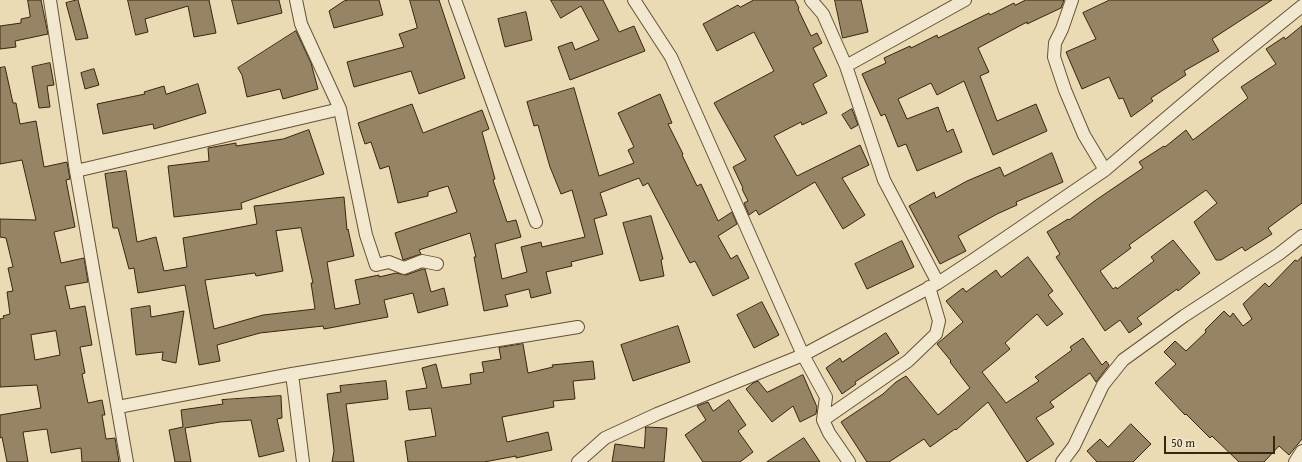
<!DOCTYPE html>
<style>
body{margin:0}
#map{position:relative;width:1302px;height:462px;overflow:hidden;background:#eadbb5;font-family:"Gentium Book Plus",serif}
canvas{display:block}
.scale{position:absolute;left:1164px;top:436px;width:111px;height:18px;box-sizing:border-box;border:2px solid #3a250f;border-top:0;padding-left:5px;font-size:12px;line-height:14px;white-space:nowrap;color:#3a250f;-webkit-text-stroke:3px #f1e8cf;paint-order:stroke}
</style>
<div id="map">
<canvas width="1302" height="462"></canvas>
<div class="scale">50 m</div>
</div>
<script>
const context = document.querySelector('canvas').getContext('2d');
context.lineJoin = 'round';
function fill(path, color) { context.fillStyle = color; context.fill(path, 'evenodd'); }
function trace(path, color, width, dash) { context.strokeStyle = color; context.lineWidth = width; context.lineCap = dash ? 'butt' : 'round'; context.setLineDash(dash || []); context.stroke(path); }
const building = new Path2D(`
 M 28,0 L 41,0 L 48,34 L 15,41 L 16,47 L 0,49 L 0,26 L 21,23 L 21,19 L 30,17 Z
 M 78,0 L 88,38 L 76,40 L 66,3 Z
 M 128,0 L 209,0 L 216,33 L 194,37 L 188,6 L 145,19 L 148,32 L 136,35 Z
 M 232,0 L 279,0 L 282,13 L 238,24 Z
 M 349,0 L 379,0 L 383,15 L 334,28 L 329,11 L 344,1 Z
 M 410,0 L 439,0 L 465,78 L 419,94 L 411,71 L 354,87 L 347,62 L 404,47 L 399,34 L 417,28 Z
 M 551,0 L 603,0 L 619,32 L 634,26 L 645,51 L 570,80 L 558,47 L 572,42 L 575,50 L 599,40 L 581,6 L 561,18 Z
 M 754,0 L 795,0 L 799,8 L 798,9 L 811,36 L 817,33 L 822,43 L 813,48 L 827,76 L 813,84 L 827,113 L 802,125 L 801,122 L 774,136 L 797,176 L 860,145 L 869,165 L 842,178 L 865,215 L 843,229 L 815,182 L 759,215 L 756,210 L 749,215 L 744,203 L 748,201 L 742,189 L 743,188 L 733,167 L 746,160 L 714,103 L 774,71 L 754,32 L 717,51 L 703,24 L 738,5 L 740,7 Z
 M 835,0 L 861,0 L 868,32 L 843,38 Z
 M 1026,0 L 1064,0 L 1061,8 L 1027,24 L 1027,22 L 978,48 L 989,72 L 980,76 L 997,121 L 1036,104 L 1047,131 L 993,155 L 964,81 L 937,95 L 931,83 L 898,99 L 907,119 L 938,107 L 947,132 L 953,129 L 962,152 L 917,171 L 906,144 L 898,147 L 885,114 L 881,116 L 862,74 L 886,63 L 884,58 L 910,46 L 911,48 L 937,35 L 938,38 L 989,13 L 990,15 L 1014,3 L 1015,5 Z
 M 1110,0 L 1272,0 L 1212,39 L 1219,51 L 1184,71 L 1186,75 L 1151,98 L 1153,101 L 1131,117 L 1123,98 L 1119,99 L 1109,77 L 1082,89 L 1066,52 L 1096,39 L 1083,13 Z
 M 526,12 L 532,40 L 505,47 L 498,19 Z
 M 1302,26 L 1302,203 L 1268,228 L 1272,234 L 1245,251 L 1242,247 L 1221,260 L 1216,260 L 1194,222 L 1217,203 L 1206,190 L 1129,245 L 1131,248 L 1100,271 L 1113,289 L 1116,287 L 1117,289 L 1154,261 L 1151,257 L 1173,240 L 1200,273 L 1178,291 L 1177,289 L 1137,318 L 1142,324 L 1129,333 L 1120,320 L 1105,331 L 1056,257 L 1060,254 L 1047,232 L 1068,219 L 1069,220 L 1096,200 L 1143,168 L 1139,162 L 1164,146 L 1165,147 L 1186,130 L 1193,140 L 1248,98 L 1241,87 L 1276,64 L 1266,49 L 1284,37 L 1285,39 Z
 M 296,31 L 311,63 L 318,89 L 283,99 L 280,89 L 247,97 L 242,75 L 238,68 Z
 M 50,63 L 54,85 L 47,86 L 50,107 L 39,108 L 32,67 Z
 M 5,67 L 13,103 L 16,103 L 20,124 L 36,121 L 44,167 L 67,162 L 70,179 L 66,180 L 75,227 L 54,232 L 61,263 L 84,258 L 88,282 L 65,286 L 70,309 L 85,306 L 92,345 L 80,347 L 85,373 L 82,374 L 88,403 L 102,400 L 105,415 L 102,415 L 106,439 L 115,438 L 119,462 L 82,462 L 81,448 L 51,453 L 47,429 L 23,432 L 28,462 L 7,462 L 2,437 L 0,438 L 0,415 L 41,408 L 37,385 L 0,387 L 0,319 L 4,318 L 3,316 L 10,314 L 7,292 L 13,291 L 8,268 L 13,267 L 6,238 L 0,237 L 0,219 L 36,220 L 22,160 L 0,164 L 0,68 ZM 56,331 L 60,355 L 35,360 L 31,335 Z
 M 94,69 L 99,85 L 85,89 L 81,73 Z
 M 198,84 L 206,113 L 154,129 L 153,124 L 103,134 L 97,104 L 145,94 L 144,92 L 164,86 L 166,94 Z
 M 574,88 L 599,176 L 634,163 L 628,150 L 634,147 L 618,113 L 660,94 L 672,123 L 668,124 L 683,154 L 682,155 L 697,186 L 701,184 L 718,221 L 732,212 L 737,224 L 718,236 L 731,259 L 737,255 L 749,278 L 713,296 L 695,261 L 690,263 L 648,183 L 643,186 L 639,178 L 600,193 L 607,215 L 594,219 L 603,254 L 571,262 L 572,266 L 546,272 L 551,293 L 531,298 L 529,289 L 505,295 L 508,306 L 484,311 L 474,257 L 476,257 L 470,233 L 419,250 L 421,254 L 403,260 L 395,233 L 457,212 L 448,186 L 428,192 L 428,196 L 398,203 L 389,166 L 380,169 L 371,142 L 365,144 L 358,123 L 412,104 L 423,133 L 482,110 L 489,129 L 482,132 L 495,179 L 493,180 L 507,222 L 516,220 L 521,237 L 495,244 L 502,279 L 527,272 L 521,247 L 541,242 L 542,247 L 585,237 L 572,190 L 561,194 L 550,167 L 538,125 L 534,126 L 527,102 Z
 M 852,109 L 858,125 L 851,129 L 842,115 Z
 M 309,130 L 324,174 L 241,203 L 242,209 L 174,217 L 168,166 L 209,161 L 208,148 L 236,143 L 236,146 L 283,139 Z
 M 1052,153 L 1063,182 L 1016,202 L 1017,205 L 997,214 L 958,236 L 966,251 L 940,264 L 909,206 L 934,192 L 936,198 L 967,181 L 1000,167 L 1004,176 Z
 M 126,171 L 137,242 L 156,237 L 164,271 L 187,267 L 183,238 L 257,224 L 254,206 L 344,197 L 347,230 L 348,229 L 354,256 L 327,262 L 335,309 L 360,304 L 355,280 L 379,275 L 379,277 L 396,273 L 406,275 L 423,269 L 425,269 L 431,292 L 444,288 L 448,305 L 418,313 L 413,293 L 384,300 L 388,317 L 324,329 L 323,326 L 260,333 L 217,345 L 220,361 L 199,365 L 185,285 L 138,293 L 134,268 L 129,269 L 118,228 L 113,228 L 105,174 ZM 301,228 L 313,283 L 311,283 L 315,309 L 263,315 L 214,329 L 205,280 L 255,273 L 256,276 L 283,271 L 276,231 Z
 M 651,216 L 663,259 L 661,260 L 664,276 L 640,281 L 623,223 Z
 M 902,241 L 914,267 L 867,289 L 855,264 Z
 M 1028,257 L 1053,291 L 1048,295 L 1063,314 L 1047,326 L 1037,314 L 1005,343 L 1010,349 L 982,372 L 1006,403 L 1039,381 L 1035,377 L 1072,350 L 1070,347 L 1083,338 L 1102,365 L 1106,361 L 1109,365 L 1096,382 L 1090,373 L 1050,402 L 1054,407 L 1036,418 L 1054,444 L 1027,462 L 988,402 L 956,430 L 955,429 L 930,447 L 924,439 L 889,462 L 867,462 L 841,422 L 883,394 L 896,382 L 906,376 L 938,415 L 970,388 L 950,362 L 951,361 L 937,344 L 963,322 L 946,301 L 963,288 L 966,292 L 996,270 L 1001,277 Z
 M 1302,257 L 1302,439 L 1289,455 L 1279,446 L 1264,462 L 1239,462 L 1212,436 L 1210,438 L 1186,414 L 1185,415 L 1155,383 L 1176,364 L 1164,352 L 1175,341 L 1186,351 L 1206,332 L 1205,330 L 1224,311 L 1230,317 L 1233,313 L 1243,326 L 1252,319 L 1243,304 L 1265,283 L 1269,287 L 1295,260 L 1297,261 Z
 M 762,302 L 779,335 L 754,348 L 737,315 Z
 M 150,306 L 151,317 L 184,311 L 176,363 L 162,360 L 163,352 L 136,355 L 131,309 Z
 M 678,326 L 690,362 L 633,381 L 621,345 Z
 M 886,333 L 899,353 L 855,382 L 856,384 L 842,394 L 826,368 L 840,358 L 842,362 Z
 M 523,344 L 528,373 L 553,367 L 552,365 L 593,361 L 595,379 L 573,381 L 575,399 L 553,401 L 554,407 L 502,417 L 507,442 L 548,432 L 552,450 L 516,458 L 516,456 L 484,462 L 408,462 L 405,441 L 436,436 L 431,408 L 409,410 L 406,391 L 427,388 L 422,368 L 436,364 L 442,388 L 471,384 L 470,374 L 484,372 L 482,362 L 501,359 L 499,348 Z
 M 803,375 L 817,407 L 816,414 L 800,422 L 793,406 L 772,422 L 746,389 L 753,383 L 758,381 L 767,392 Z
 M 386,381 L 388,399 L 346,404 L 354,462 L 332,462 L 334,451 L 327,394 L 341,392 L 340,386 Z
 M 281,396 L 282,418 L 277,419 L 284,451 L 259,457 L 251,420 L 220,422 L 185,428 L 191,462 L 175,462 L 169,430 L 183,427 L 181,410 L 223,404 L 222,400 Z
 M 729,400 L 746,425 L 738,431 L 753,452 L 740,462 L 703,462 L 685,435 L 706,420 L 697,406 L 708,402 L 713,411 Z
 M 1131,424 L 1151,444 L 1133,462 L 1097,462 L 1087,451 L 1100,439 L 1108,447 Z
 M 646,427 L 667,428 L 664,462 L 612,462 L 615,444 L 644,448 Z
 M 804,438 L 820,462 L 767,462 Z`);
fill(building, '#968465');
trace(building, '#3a250f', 1);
const minor = new Path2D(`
 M 50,0 L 76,171 L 127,462
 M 296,0 L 301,24 L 340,109 L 366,235 L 376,265 L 389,262 L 404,268 L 422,261 L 437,264
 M 455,0 L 536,222
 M 634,0 L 671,57 L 803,355 L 826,397 L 823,420 L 829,433 L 849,462
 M 811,0 L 823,14 L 846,66 L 884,180 L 938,283
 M 1072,0 L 1062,29 L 1055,43 L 1054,57 L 1065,90 L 1084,135 L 1105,170
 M 846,66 L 965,0
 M 76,171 L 340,109
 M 292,374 L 303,462
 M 118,407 L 292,374 L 578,327
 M 823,420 L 908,361 L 936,334 L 939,321 L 929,287
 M 578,462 L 605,438 L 657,414 L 803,355 L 938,283 L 973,260 L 1105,170 L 1218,74 L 1302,6
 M 1062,462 L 1074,446 L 1103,385 L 1123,360 L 1184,316 L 1279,254 L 1302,236
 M 1295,462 L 1302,451`);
trace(minor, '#665238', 14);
trace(minor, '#f1e8cf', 12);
</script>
